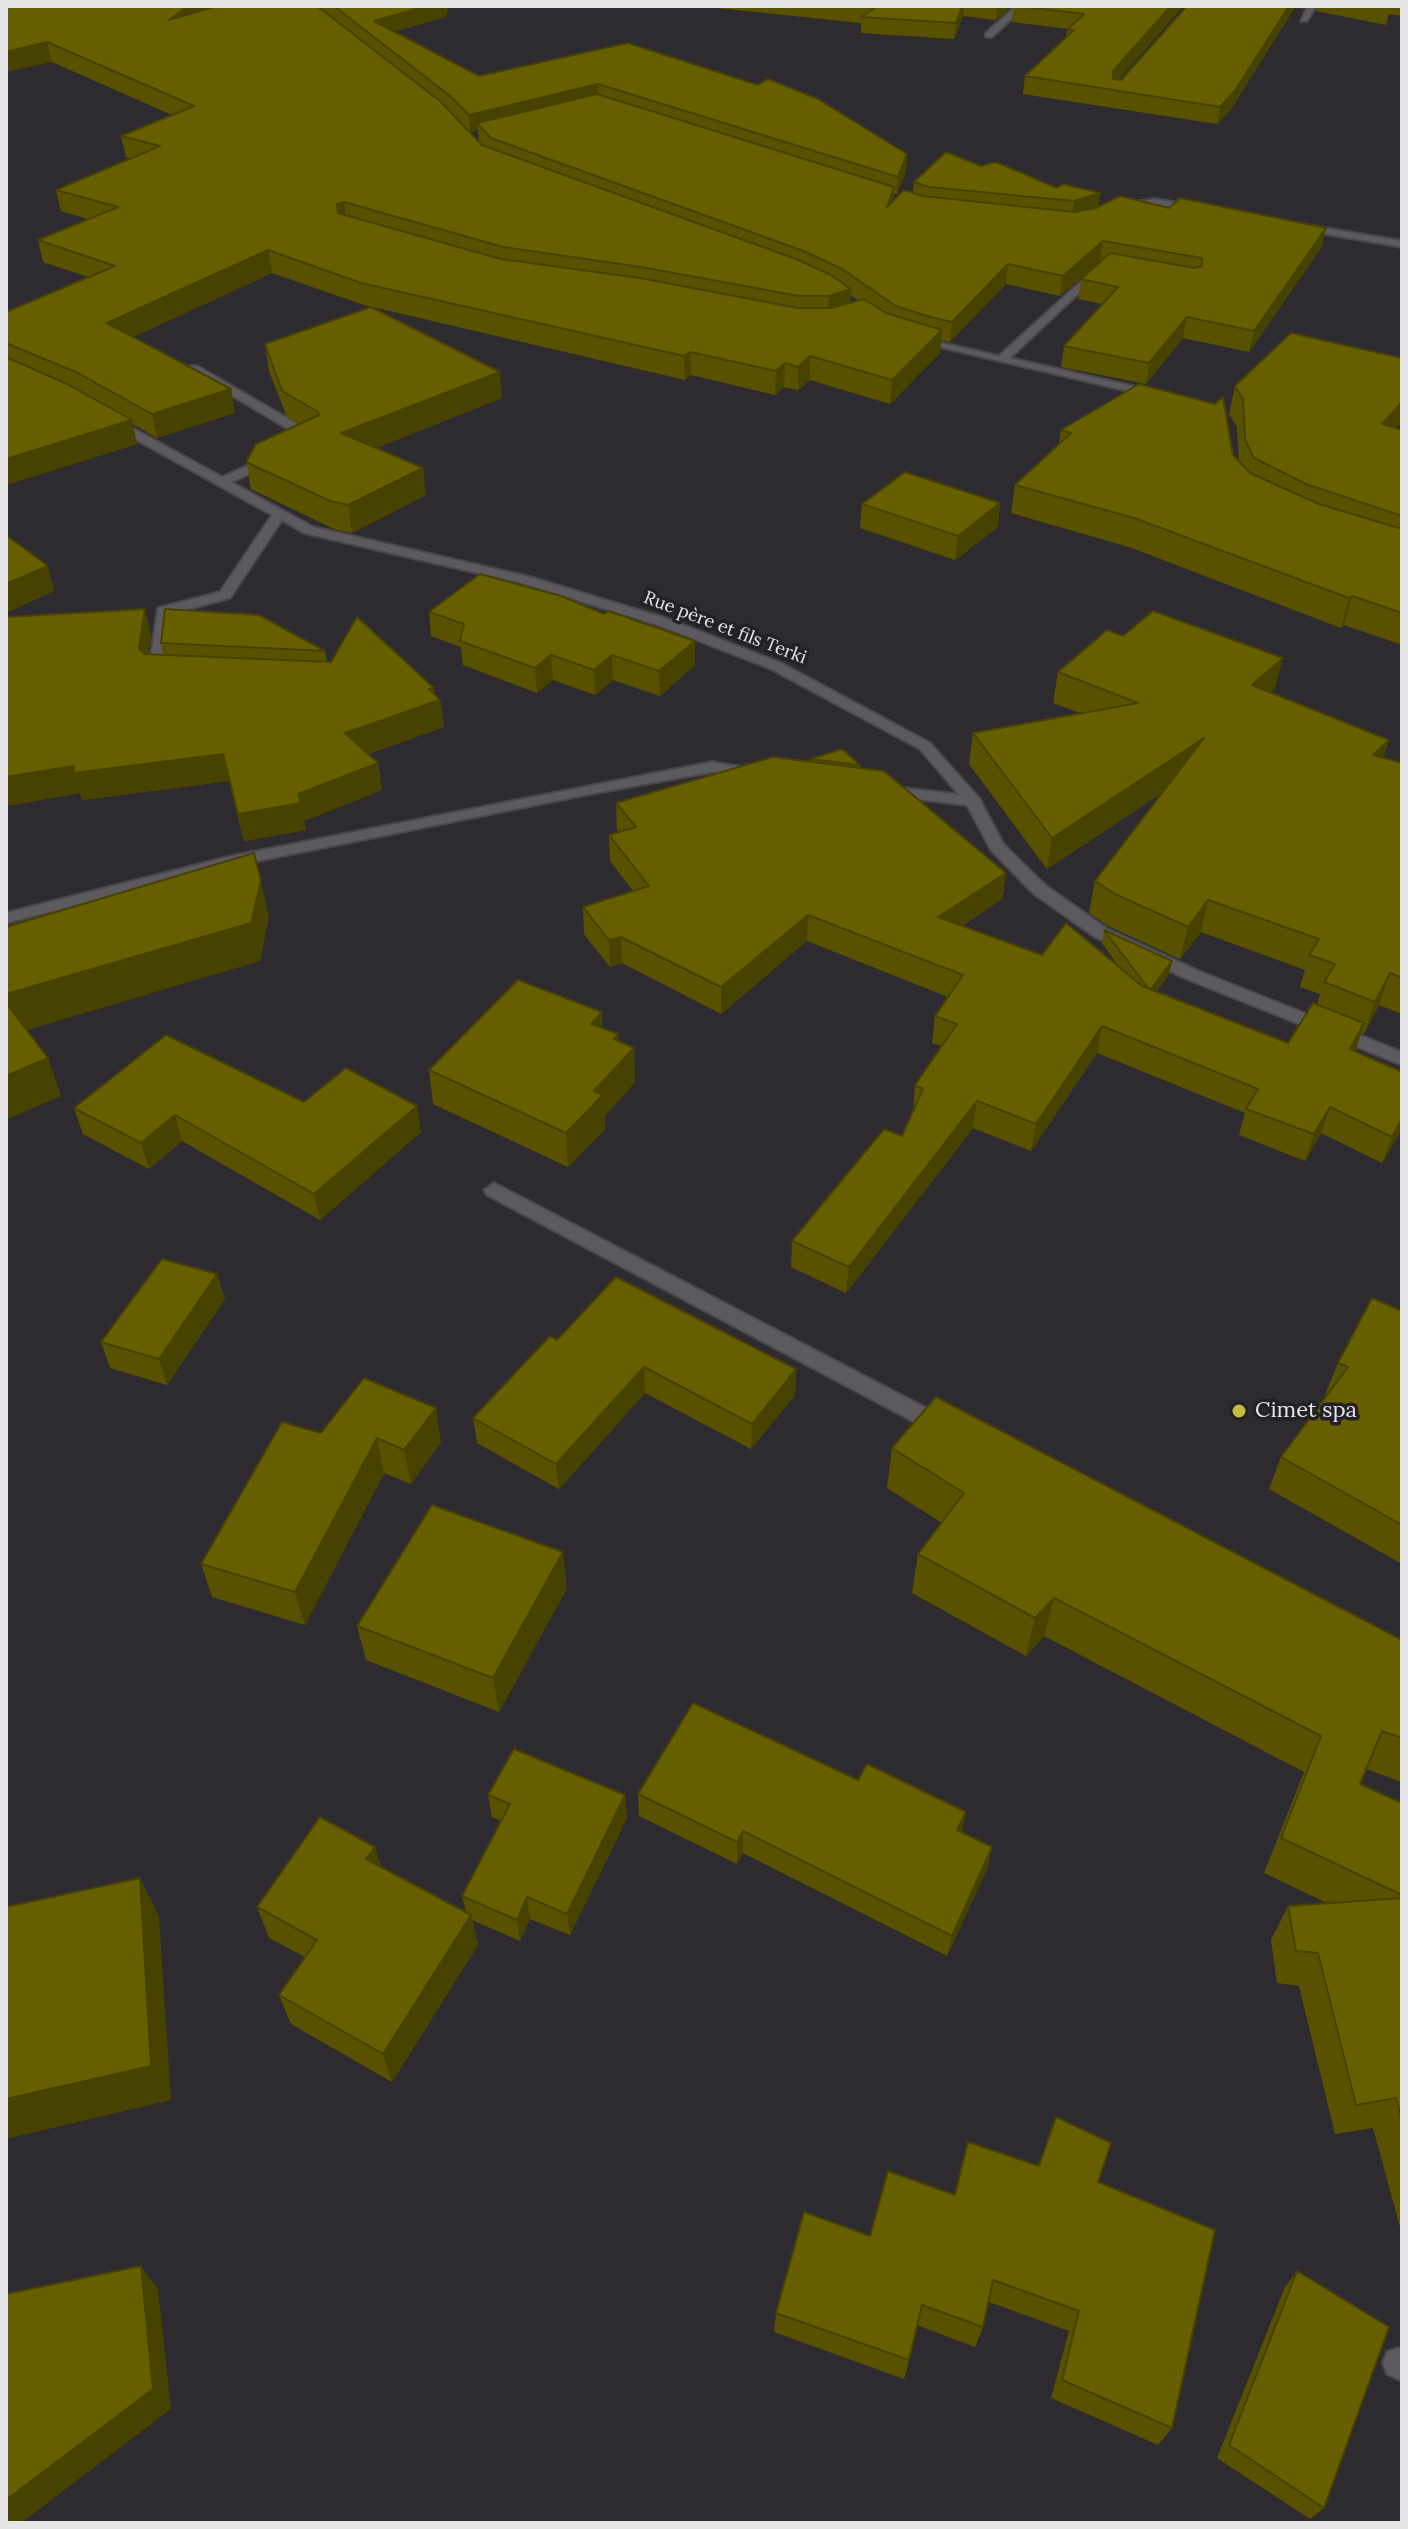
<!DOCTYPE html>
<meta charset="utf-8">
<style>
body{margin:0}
#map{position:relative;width:1408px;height:2529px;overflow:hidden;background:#2e2b30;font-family:Lora,serif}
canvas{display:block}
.frame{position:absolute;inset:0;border:8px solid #e6e5e8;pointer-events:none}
</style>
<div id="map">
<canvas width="1408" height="2529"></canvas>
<div class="frame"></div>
</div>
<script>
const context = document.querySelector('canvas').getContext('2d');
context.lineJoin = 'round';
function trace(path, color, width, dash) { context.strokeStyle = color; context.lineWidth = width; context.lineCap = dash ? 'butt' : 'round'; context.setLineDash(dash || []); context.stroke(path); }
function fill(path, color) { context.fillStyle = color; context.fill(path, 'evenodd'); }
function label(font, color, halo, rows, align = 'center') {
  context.font = font + ' Lora,serif'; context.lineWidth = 7; context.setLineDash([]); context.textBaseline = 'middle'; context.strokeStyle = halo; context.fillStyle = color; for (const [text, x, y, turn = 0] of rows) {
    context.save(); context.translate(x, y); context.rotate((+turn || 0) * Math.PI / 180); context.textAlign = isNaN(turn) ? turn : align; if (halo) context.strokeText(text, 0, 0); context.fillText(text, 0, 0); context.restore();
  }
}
const service = new Path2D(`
 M 712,762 L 753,769 L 761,774 L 753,779 L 712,772 L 590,794 L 232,866 L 6,923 L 6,913 L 232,856 Z
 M 884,786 L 973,796 L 981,801 L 973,806 L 878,794 L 876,791 Z`);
const minor = new Path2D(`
 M 1016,6 L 1025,6 L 992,37 L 986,37 L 986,33 Z
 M 1308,6 L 1316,6 L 1307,21 L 1301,21 Z
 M 1154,199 L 1197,206 L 1202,209 L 1197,212 L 1154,205 L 1118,209 L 1113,206 Z
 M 1300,224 L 1402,241 L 1402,247 L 1296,229 L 1296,225 Z
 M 1098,266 L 1103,269 L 1102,271 L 1010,358 L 1158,392 L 1158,398 L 910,340 L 916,337 L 999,356 Z
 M 189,366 L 197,366 L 313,433 L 320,441 L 307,445 L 305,439 L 189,370 Z
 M 114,418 L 222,477 L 267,457 L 275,457 L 275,463 L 231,482 L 313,527 L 530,577 L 668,619 L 781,663 L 930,743 L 979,798 L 1004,845 L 1045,885 L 1107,929 L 1201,972 L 1402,1052 L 1402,1065 L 1189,980 L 1095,937 L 1033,893 L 991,850 L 966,803 L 920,749 L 771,669 L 658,625 L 521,583 L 304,533 L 282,520 L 230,598 L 170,614 L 163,672 L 169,676 L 162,680 L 150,678 L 148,675 L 158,608 L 220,592 L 272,515 L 110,425 L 110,419 Z
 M 494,1183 L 951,1421 L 954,1427 L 951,1433 L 943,1436 L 935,1433 L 487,1195 L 484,1190 Z
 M 1398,2348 L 1402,2350 L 1402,2381 L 1387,2374 L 1383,2363 L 1387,2352 Z`);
trace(service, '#48464a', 4);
trace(minor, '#48464a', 4);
fill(service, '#5d5a5f');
fill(minor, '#5d5a5f');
fill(new Path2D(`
 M 6,6 L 448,6 L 446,17 L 394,31 L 479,76 L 628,43 L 907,154 L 906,171 L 897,194 L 894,193 L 893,201 L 913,193 L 914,182 L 981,166 L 1098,207 L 1169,208 L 1326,228 L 1321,248 L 1249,352 L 1183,338 L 1146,384 L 1061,367 L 1064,346 L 1102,304 L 1078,299 L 1081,279 L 1100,261 L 1060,296 L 1006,284 L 950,342 L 941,340 L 940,353 L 890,404 L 810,380 L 798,390 L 784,387 L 775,395 L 691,375 L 685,380 L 364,305 L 272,273 L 133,337 L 235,413 L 157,438 L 133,424 L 137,444 L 6,485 L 6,312 L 88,277 L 43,262 L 38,240 L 88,219 L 61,211 L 56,190 L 130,158 L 126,157 L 121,136 L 172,115 L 52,62 ZM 478,130 L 479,141 L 470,132 ZM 850,295 L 858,300 L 850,303 Z
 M 697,6 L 1012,6 L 996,20 L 963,16 L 954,39 L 861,33 L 861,23 Z
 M 1014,6 L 1183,6 L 1118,80 L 1121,80 L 1187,6 L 1306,6 L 1303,9 L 1295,7 L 1231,109 L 1217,124 L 1023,94 L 1025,76 L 1066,38 L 1067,30 L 1069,29 L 1012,22 Z
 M 1317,6 L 1402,6 L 1402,16 L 1389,14 L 1386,25 L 1316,11 Z
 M 265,344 L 502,398 L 376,448 L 426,495 L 352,533 L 334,529 L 251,489 L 246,462 L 299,425 L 287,417 L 269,371 Z
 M 1235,386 L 1402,422 L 1396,428 L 1402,430 L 1402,645 L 1344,625 L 1341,628 L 1129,547 L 1011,513 L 1015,485 L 1059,444 L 1061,430 L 1233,455 L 1239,461 L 1237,427 L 1229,414 Z
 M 1000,503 L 998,527 L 955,560 L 860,528 L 862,504 Z
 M 145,609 L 151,636 L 148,655 L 163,655 L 161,643 L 325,651 L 327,662 L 434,688 L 434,694 L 440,700 L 444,727 L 368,754 L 378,763 L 382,790 L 304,821 L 306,830 L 244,841 L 229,781 L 82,800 L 80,793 L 6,806 L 6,617 Z
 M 429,612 L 604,614 L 695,641 L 695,665 L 660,696 L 613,680 L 595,695 L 553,680 L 537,693 L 463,665 L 461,647 L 431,636 Z
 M 1058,672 L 1275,688 L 1270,692 L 1383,758 L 1402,763 L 1402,1014 L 1379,1005 L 1364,1034 L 1361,1033 L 1355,1051 L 1402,1129 L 1382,1163 L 1321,1133 L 1305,1161 L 1239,1135 L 1245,1113 L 1097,1053 L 1031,1151 L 973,1128 L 846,1293 L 791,1267 L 792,1241 L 902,1136 L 913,1112 L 915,1085 L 942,1046 L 932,1043 L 935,1016 L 948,997 L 807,941 L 721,1014 L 622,963 L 610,967 L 584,934 L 583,907 L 633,891 L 610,861 L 609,835 L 620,832 L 617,829 L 616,803 L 810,762 L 810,759 L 860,765 L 860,768 L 1006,873 L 1002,899 L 962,926 L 1042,955 L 1119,967 L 1102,943 L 1104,930 L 1172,961 L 1169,974 L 1156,992 L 1288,1043 L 1317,1005 L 1320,994 L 1300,987 L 1305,970 L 1201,932 L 1180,959 L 1108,926 L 1089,913 L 1095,881 L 1162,793 L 1047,869 L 969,764 L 973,733 L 1080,713 L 1053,703 Z
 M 602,1012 L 602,1028 L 619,1042 L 634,1048 L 635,1082 L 605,1116 L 605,1129 L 568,1167 L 433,1104 L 429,1070 Z
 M 304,1102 L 421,1132 L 320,1220 L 182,1141 L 149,1169 L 83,1134 L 74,1108 Z
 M 217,1274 L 225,1299 L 167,1385 L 110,1368 L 101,1342 Z
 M 1402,1311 L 1402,1564 L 1269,1489 L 1281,1457 L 1327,1396 L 1325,1395 L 1338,1363 Z
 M 557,1340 L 796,1369 L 795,1395 L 751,1449 L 645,1393 L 559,1489 L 477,1443 L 473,1418 Z
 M 321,1433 L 441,1442 L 411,1484 L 384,1473 L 305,1625 L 212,1597 L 201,1564 Z
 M 892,1448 L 1402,1640 L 1402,1782 L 1366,1769 L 1360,1784 L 1402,1803 L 1402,2234 L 1373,2128 L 1335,2134 L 1299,1986 L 1277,1983 L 1271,1940 L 1288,1906 L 1327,1903 L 1264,1873 L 1304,1772 L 1044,1636 L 1026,1656 L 912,1593 L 918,1554 L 942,1523 L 887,1488 Z
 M 567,1588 L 499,1712 L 366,1660 L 357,1626 Z
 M 638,1794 L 962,1832 L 992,1847 L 987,1869 L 947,1956 L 743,1853 L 737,1864 L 639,1816 Z
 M 488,1795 L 625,1795 L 627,1818 L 570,1935 L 530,1919 L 520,1941 L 472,1920 L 478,1945 L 392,2082 L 291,2024 L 279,1995 L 305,1957 L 269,1938 L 257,1907 L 375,1847 L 381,1867 L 466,1912 L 462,1896 L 501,1821 L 492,1817 Z
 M 1056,2117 L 1098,2182 L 1172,2428 L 1158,2445 L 1051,2398 L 1069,2331 L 989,2302 L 983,2327 L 975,2347 L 917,2325 L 909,2360 L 904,2379 L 774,2332 L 776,2313 L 870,2236 L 954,2195 L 968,2142 L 1038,2166 Z
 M 1297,2271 L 1324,2508 L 1310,2519 L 1217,2458 L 1285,2287 Z`), '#585200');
fill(new Path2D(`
 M 188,6 L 216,6 L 169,20 Z
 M 427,6 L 448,6 L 446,17 L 376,37 L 374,21 Z
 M 962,6 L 964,6 L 963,16 L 954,39 L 956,23 Z
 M 997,6 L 1012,6 L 996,20 Z
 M 1171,6 L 1183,6 L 1111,88 L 1113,71 Z
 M 1289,6 L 1295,6 L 1231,109 L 1217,124 L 1220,107 Z
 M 47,42 L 52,62 L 6,72 L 6,52 Z
 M 598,84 L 599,100 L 477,123 L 478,130 L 470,132 L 469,115 Z
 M 907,154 L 906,171 L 897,194 L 898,177 Z
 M 894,187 L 893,206 L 887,207 Z
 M 1100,193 L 1098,211 L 1072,219 L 1074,201 Z
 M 344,202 L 347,224 L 340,226 L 337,204 Z
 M 1326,228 L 1321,248 L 1249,352 L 1254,331 Z
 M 1103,241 L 1100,261 L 1060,296 L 1063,276 Z
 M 268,250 L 272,273 L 112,346 L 107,323 Z
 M 1008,264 L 1006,284 L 950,342 L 952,322 Z
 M 851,289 L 849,312 L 828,319 L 829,296 Z
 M 1187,317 L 1183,338 L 1146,384 L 1149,363 Z
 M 942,330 L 940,353 L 890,404 L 892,380 Z
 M 690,352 L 691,375 L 685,380 L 684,356 Z
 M 810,356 L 810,380 L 798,390 L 798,367 Z
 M 785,363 L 784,387 L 775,395 L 776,371 Z
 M 500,372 L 502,398 L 345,460 L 341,433 Z
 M 231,389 L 235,413 L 157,438 L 152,414 Z
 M 1402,402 L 1402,422 L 1375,452 L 1382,424 Z
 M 132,420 L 137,444 L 6,485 L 6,459 Z
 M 423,468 L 426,495 L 352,533 L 348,505 Z
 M 1000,503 L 998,527 L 955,560 L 958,536 Z
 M 48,566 L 54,591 L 6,613 L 6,584 Z
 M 1352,596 L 1344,625 L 1341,628 L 1349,598 Z
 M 145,609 L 151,636 L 145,675 L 139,648 Z
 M 695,641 L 695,665 L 660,696 L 659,671 Z
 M 551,655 L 553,680 L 537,693 L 535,668 Z
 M 612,655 L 613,680 L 595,695 L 594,670 Z
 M 1283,658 L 1275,688 L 1245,716 L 1252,685 Z
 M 434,688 L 435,701 L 440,700 L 444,727 L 349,760 L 345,733 Z
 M 1204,738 L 1197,770 L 1047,869 L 1052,838 Z
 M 1389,740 L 1379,771 L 1373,755 Z
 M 223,754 L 229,781 L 82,800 L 80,793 L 6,806 L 6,777 L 74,766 Z
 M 378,763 L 382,790 L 304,821 L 306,830 L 244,841 L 238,814 L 298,794 Z
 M 1006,873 L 1002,899 L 935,943 L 938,917 Z
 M 261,881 L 269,918 L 260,961 L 14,1034 L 6,1012 L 6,994 Z
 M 1208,900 L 1201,932 L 1180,959 L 1188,927 Z
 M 808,915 L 807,941 L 721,1014 L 721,987 Z
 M 621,937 L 622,963 L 610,967 L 609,940 Z
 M 1172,961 L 1169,974 L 1147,1004 L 1150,991 Z
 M 1390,973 L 1379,1005 L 1364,1034 L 1375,1002 Z
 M 602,1012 L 603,1047 L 591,1024 Z
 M 1364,1023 L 1356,1050 L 1342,1076 L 1350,1049 Z
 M 1102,1026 L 1097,1053 L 1031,1151 L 1036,1124 Z
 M 618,1034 L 620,1063 L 634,1048 L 635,1082 L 605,1116 L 605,1129 L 568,1167 L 566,1133 L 594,1091 L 614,1039 Z
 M 48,1058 L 61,1096 L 6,1120 L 6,1076 Z
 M 977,1101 L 973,1128 L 846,1293 L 849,1267 Z
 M 417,1106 L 421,1132 L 320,1220 L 314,1194 Z
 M 1330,1107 L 1321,1133 L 1305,1161 L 1314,1134 Z
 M 175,1115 L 182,1141 L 149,1169 L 141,1143 Z
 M 1402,1119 L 1402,1129 L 1382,1163 L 1392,1137 Z
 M 217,1274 L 225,1299 L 167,1385 L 159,1359 Z
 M 644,1367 L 645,1393 L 559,1489 L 556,1464 Z
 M 796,1369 L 795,1395 L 751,1449 L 752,1424 Z
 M 436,1408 L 441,1442 L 411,1484 L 404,1450 Z
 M 377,1438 L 384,1473 L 305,1625 L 295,1592 Z
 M 563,1552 L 567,1588 L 499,1712 L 493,1678 Z
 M 1054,1598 L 1044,1636 L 1026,1656 L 1035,1618 Z
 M 625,1795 L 627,1818 L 570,1935 L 567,1914 Z
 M 966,1812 L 962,1834 L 957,1830 Z
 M 743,1831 L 743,1853 L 737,1864 L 737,1842 Z
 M 375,1847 L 384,1878 L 366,1859 Z
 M 992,1847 L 987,1869 L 947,1956 L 952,1936 Z
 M 140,1878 L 159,1916 L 171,2100 L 6,2139 L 6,2099 Z
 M 527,1897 L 530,1919 L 520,1941 L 517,1920 Z
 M 471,1915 L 478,1945 L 392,2082 L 383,2054 Z
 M 141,2266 L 158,2289 L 171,2409 L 21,2523 L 6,2523 L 6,2500 Z`), '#474200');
const building = new Path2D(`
 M 6,6 L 188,6 L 169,20 L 217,6 L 317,6 L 440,101 L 482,145 L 796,259 L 831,275 L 851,289 L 829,296 L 799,296 L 641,267 L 503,247 L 344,202 L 337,204 L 338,213 L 501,259 L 640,278 L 798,308 L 831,308 L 864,299 L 886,313 L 942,330 L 892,380 L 810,356 L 798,367 L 785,363 L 776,371 L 690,352 L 684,356 L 361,283 L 268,250 L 107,323 L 231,389 L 152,414 L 78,373 L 6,343 L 6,312 L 115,266 L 38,240 L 118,207 L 56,190 L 160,146 L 121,136 L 194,106 L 47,42 L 6,52 Z
 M 334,6 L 427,6 L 374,21 L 479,76 L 628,43 L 758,85 L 768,79 L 818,99 L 907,154 L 898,177 L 598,84 L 469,115 L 450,96 Z
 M 858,6 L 962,6 L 956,23 L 861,17 L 875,8 Z
 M 1017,6 L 1171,6 L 1113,71 L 1113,79 L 1121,80 L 1187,6 L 1289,6 L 1234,92 L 1220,107 L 1025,76 L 1074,30 L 1067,30 L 1084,14 Z
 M 597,94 L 894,187 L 887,207 L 904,190 L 923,196 L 1074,212 L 1096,208 L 1120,196 L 1169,208 L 1180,198 L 1326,228 L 1254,331 L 1187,317 L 1149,363 L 1064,346 L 1118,287 L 1081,279 L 1110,253 L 1195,268 L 1202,266 L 1202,258 L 1103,241 L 1063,276 L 1008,264 L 952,322 L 930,317 L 896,306 L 842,269 L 806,252 L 491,138 L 477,123 Z
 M 946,152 L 981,166 L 996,162 L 1057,188 L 1063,184 L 1100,193 L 1074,201 L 929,187 L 914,182 Z
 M 371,307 L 500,372 L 341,433 L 423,468 L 348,505 L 330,501 L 246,462 L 256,444 L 319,415 L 318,412 L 282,391 L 265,344 Z
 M 1291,333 L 1402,358 L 1402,402 L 1382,424 L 1402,430 L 1402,516 L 1306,484 L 1254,458 L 1245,440 L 1243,399 L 1235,386 Z
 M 6,357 L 67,384 L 132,420 L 6,459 Z
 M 1139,384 L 1215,404 L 1223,397 L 1233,455 L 1250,473 L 1319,504 L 1402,529 L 1402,613 L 1352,596 L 1349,598 L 1134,518 L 1015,485 L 1071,433 L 1061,430 Z
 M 905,472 L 1000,503 L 958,536 L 862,504 Z
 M 6,535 L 48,566 L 6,584 Z
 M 480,574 L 561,596 L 604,614 L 608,611 L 695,641 L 659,671 L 612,655 L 594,670 L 551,655 L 535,668 L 460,641 L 464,624 L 429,612 Z
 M 145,609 L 139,648 L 144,654 L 331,662 L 357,617 L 434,688 L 429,689 L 440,700 L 345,733 L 378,763 L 298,794 L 301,803 L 238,814 L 223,754 L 74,773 L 74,766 L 6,777 L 6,617 Z
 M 165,609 L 259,615 L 325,651 L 161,643 Z
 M 1153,611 L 1283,658 L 1252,685 L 1389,740 L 1373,755 L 1402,763 L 1402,978 L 1390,973 L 1375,1002 L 1324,982 L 1335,964 L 1309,955 L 1319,939 L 1208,900 L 1188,927 L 1115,894 L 1095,881 L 1204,738 L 1052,838 L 973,733 L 1138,703 L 1058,672 L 1107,630 L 1123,636 Z
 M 842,749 L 860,765 L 810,759 Z
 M 773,757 L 884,771 L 1006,873 L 938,917 L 1042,955 L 1066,923 L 1142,986 L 1288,1043 L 1313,1003 L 1364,1023 L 1350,1049 L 1402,1072 L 1402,1119 L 1392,1137 L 1330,1107 L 1314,1134 L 1246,1109 L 1258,1089 L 1102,1026 L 1036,1124 L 977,1101 L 849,1267 L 792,1241 L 884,1129 L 902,1136 L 923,1089 L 915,1085 L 957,1024 L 935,1016 L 963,975 L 808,915 L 721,987 L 621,937 L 609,940 L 583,907 L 649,886 L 609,835 L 636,827 L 616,803 Z
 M 254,853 L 261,881 L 251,923 L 6,994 L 6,927 Z
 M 1104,930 L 1172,961 L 1151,989 L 1148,988 Z
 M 518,980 L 602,1012 L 591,1024 L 618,1034 L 614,1039 L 634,1048 L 594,1091 L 603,1095 L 566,1133 L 429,1070 Z
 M 6,1003 L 48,1058 L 6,1076 Z
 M 166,1035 L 304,1102 L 346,1068 L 417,1106 L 314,1194 L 175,1115 L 141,1143 L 74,1108 Z
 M 162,1259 L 217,1274 L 159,1359 L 101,1342 Z
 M 616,1277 L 796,1369 L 752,1424 L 644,1367 L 556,1464 L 473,1418 L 550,1336 L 557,1340 Z
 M 1372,1298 L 1402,1311 L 1402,1525 L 1281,1457 L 1348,1367 L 1338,1363 Z
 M 364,1378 L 436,1408 L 404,1450 L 377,1438 L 295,1592 L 201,1564 L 282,1422 L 321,1433 Z
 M 936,1397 L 1402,1640 L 1402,1738 L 1382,1731 L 1360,1784 L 1402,1803 L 1402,1895 L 1281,1838 L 1321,1736 L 1054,1598 L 1035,1618 L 918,1554 L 964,1493 L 892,1448 Z
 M 432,1505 L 563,1552 L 493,1678 L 357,1626 Z
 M 693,1703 L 858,1780 L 867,1764 L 966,1812 L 957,1830 L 992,1847 L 952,1936 L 743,1831 L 737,1842 L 638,1794 Z
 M 514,1749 L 625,1795 L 567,1914 L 527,1897 L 517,1920 L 462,1896 L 510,1804 L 488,1795 Z
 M 320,1817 L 375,1847 L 366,1859 L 471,1915 L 383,2054 L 279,1995 L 317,1940 L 257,1907 Z
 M 140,1878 L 151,2066 L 6,2099 L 6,1907 Z
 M 1402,1898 L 1402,2120 L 1396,2098 L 1356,2105 L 1318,1953 L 1296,1951 L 1288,1906 Z
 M 1056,2117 L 1111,2143 L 1098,2182 L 1215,2230 L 1172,2428 L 1062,2380 L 1079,2311 L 993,2280 L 983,2327 L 922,2305 L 909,2360 L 776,2313 L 804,2212 L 870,2236 L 888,2171 L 955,2195 L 968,2142 L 1039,2166 Z
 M 141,2266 L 153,2389 L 6,2500 L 6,2294 Z
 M 1297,2271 L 1389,2327 L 1324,2508 L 1229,2445 Z`);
fill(building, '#665f00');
trace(building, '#474200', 2);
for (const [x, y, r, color] of [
 [1239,1411,8,"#c6bc3c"]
]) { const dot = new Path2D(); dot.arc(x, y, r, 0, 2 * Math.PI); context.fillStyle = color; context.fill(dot); trace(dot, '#242126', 3); }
label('18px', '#e6e5e8', '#242126', [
 ["Rue père et fils Terki",725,628,21]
]);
label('22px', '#e6e5e8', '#242126', [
 ["Cimet spa",1255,1411]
], 'left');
</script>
